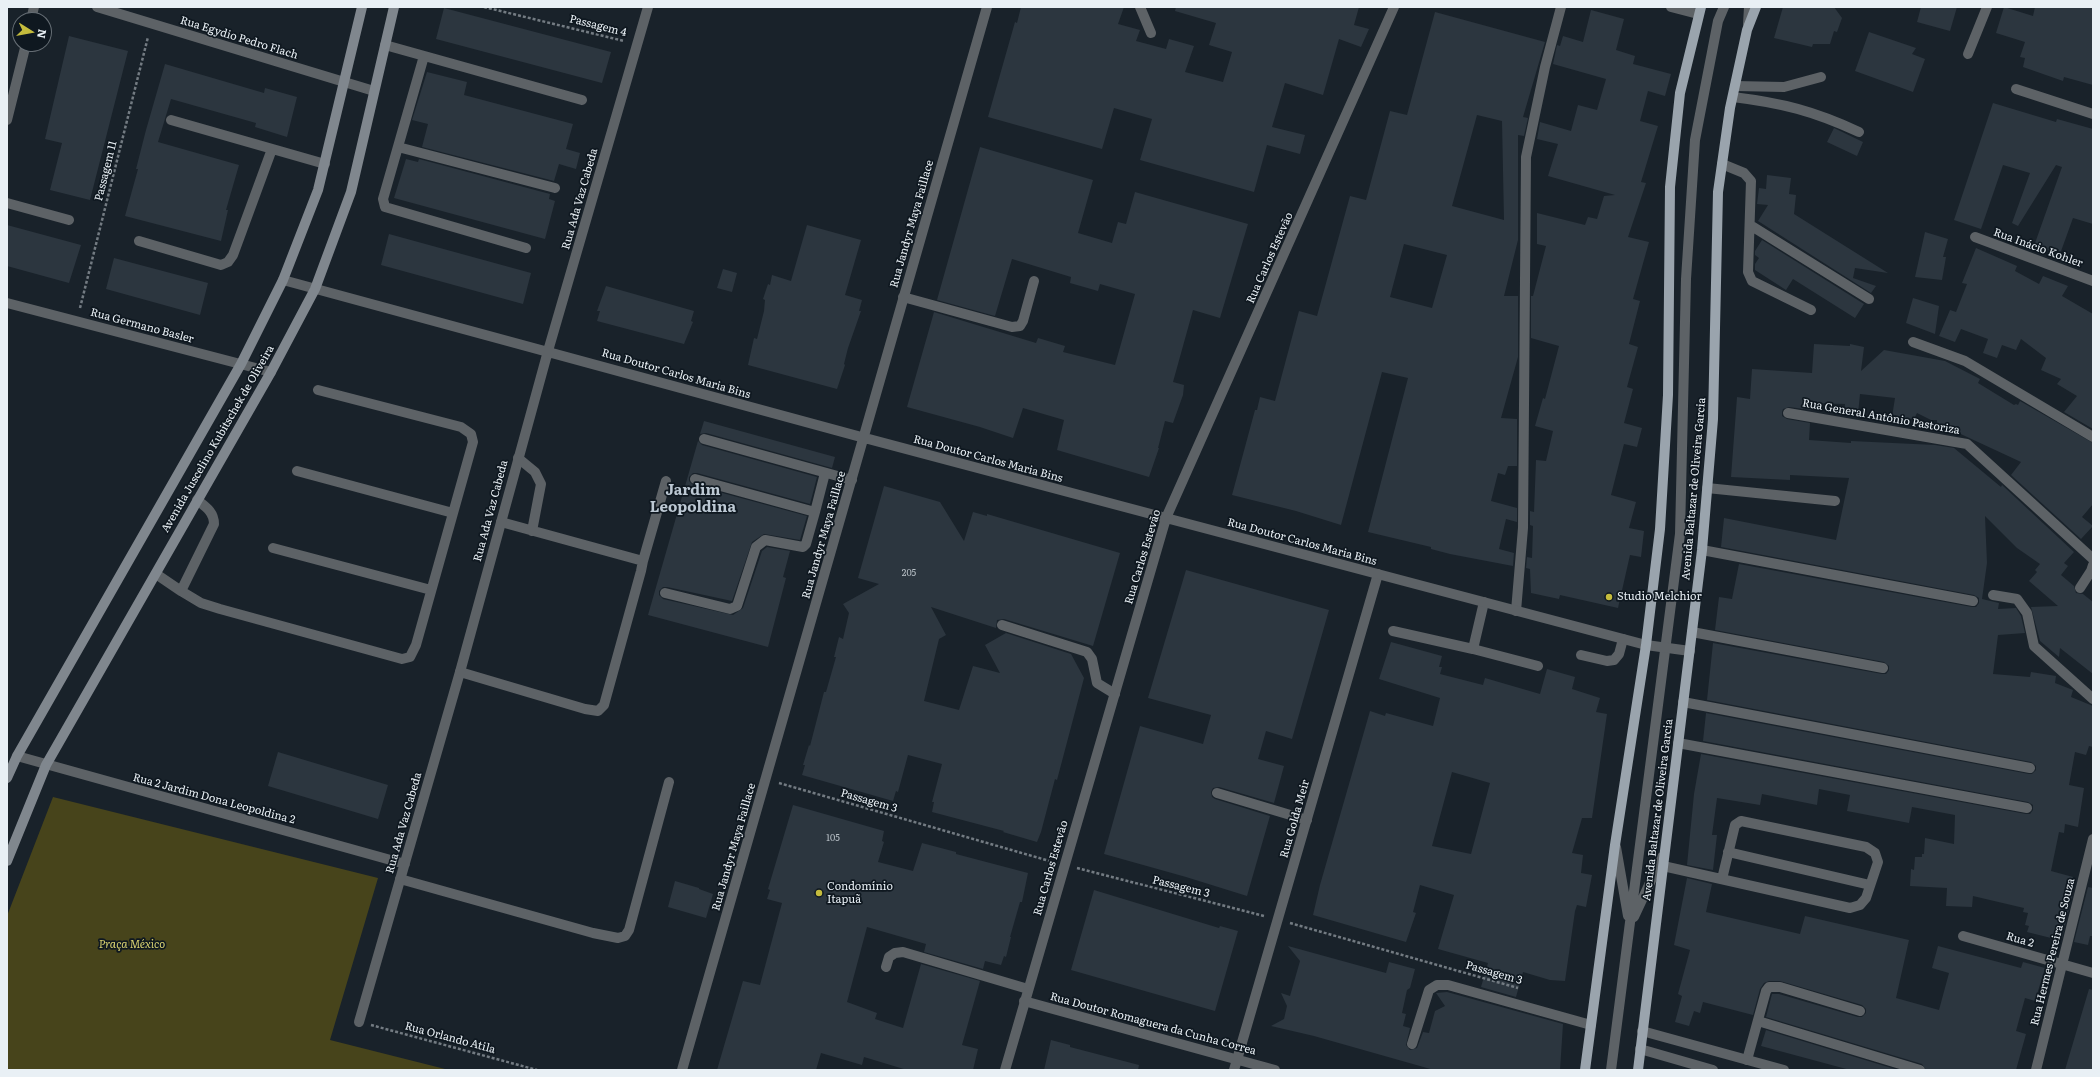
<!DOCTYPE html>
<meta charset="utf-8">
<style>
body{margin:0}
#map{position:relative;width:2100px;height:1077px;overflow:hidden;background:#19222a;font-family:Literata,serif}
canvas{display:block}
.frame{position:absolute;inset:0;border:8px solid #e9f0f5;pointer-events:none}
.north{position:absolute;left:12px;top:12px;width:40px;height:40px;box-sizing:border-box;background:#0f1820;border:1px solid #666e75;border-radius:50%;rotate:101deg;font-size:11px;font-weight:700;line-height:16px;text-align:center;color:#e9f0f5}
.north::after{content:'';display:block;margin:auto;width:14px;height:18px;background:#c5bc3d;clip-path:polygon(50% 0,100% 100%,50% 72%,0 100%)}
</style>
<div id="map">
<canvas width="2100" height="1077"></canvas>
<div class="frame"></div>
<div class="north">N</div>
</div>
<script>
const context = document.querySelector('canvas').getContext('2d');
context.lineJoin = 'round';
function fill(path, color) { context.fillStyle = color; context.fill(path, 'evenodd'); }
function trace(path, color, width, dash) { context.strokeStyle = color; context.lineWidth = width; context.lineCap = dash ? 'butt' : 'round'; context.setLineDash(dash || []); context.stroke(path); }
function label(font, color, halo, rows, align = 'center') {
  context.font = font + ' Literata,serif'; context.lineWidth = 3.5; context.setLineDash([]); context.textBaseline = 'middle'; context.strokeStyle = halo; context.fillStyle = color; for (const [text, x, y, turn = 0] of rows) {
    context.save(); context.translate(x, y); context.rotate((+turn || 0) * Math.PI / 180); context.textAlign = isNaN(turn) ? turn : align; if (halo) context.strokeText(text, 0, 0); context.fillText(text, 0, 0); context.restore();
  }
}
fill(new Path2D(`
 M 53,797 L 378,878 L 330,1040 L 449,1070 L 7,1070 L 7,916 Z`), '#47441b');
fill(new Path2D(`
 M 1021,7 L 1124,7 L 1118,24 L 1140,30 L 1136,41 L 1166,49 L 1169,39 L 1194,46 L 1185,72 L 1223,82 L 1232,52 L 1209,45 L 1216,23 L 1175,11 L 1176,7 L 1359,7 L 1354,25 L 1369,29 L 1361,47 L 1339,39 L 1323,95 L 1285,83 L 1272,127 L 1305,135 L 1300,154 L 1267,145 L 1254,192 L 1140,160 L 1152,119 L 1114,108 L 1102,149 L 988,117 L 1015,22 L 1017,23 Z
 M 1783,7 L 1834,7 L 1842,18 L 1837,32 L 1834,31 L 1830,44 L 1813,44 L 1812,47 L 1774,38 Z
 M 1921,7 L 1957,7 L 1950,31 L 1917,22 Z
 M 2004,7 L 2033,16 L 2035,7 L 2093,7 L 2093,85 L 2064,77 L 2063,81 L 2023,67 L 2025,58 L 2020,57 L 2025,42 L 1996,33 Z
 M 444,8 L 611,52 L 602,83 L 436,39 Z
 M 1591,10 L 1624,19 L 1616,50 L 1635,56 L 1633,64 L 1671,74 L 1665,96 L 1648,91 L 1640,121 L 1658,126 L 1641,182 L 1646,183 L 1628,237 L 1649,242 L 1633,299 L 1640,301 L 1629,344 L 1638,347 L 1627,387 L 1633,389 L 1624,423 L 1642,428 L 1637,447 L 1624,444 L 1611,495 L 1636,502 L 1629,528 L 1644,531 L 1641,557 L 1630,555 L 1618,608 L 1560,595 L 1559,599 L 1531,593 L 1530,569 L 1526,568 L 1527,557 L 1532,558 L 1533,526 L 1530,525 L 1530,511 L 1534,512 L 1536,460 L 1546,461 L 1553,431 L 1535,426 L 1543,398 L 1545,399 L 1559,346 L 1531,338 L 1531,296 L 1533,296 L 1546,246 L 1537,244 L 1537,213 L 1585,225 L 1588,217 L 1597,219 L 1604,196 L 1615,195 L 1548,176 L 1558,144 L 1537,139 L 1540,122 L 1571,131 L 1578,105 L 1597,110 L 1606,79 L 1553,64 L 1557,45 L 1560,46 L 1563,36 L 1583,42 Z
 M 1435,12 L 1545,42 L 1523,117 L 1528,118 L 1524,136 L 1518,135 L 1518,240 L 1504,296 L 1518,296 L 1518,357 L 1501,418 L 1517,419 L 1517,466 L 1508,466 L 1505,475 L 1498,473 L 1491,501 L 1517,508 L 1517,522 L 1506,519 L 1499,549 L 1514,553 L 1513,566 L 1450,554 L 1431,549 L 1431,547 L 1368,532 L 1408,378 L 1382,372 L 1341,525 L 1296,511 L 1232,495 L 1255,410 L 1257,410 L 1260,397 L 1275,401 L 1299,311 L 1317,316 L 1350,196 L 1366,200 L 1390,111 L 1407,115 ZM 1477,115 L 1502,121 L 1504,220 L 1452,206 ZM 1404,244 L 1447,255 L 1432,308 L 1390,297 Z
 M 1869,32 L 1916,48 L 1912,54 L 1925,59 L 1913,92 L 1855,71 Z
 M 69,36 L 128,51 L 90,200 L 50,190 L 62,143 L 45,139 Z
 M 165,64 L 264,93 L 265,88 L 297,97 L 287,137 L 255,127 L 256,123 L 171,99 L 158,142 L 239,165 L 226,210 L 228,210 L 221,241 L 125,216 L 138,169 L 136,169 L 146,130 Z
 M 427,72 L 467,82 L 464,95 L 573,124 L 566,149 L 580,153 L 576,169 L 559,164 L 554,181 L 422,147 L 428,124 L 412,120 Z
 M 1993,103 L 2056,122 L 2057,119 L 2093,129 L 2093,224 L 2073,218 L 2060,254 L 2034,246 L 2062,167 L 2056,165 L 2018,226 L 2012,223 L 2030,173 L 2003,165 L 1981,229 L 1954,220 Z
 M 1834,128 L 1863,142 L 1857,156 L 1827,142 Z
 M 980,147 L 1093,180 L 1078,233 L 1112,243 L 1118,222 L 1126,224 L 1135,192 L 1248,224 L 1220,318 L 1193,310 L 1173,382 L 1184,385 L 1183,395 L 1173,423 L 1165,421 L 1158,448 L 1159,448 L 1149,477 L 1057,450 L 1064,420 L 1023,408 L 1013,438 L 980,427 L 907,407 L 934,312 L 1036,343 L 1038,338 L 1065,346 L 1063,352 L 1115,365 L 1135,294 L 1100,284 L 1098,291 L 1070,283 L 1071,277 L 1012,259 L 995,316 L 937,300 Z
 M 406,159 L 418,162 L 419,159 L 550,194 L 549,199 L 555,201 L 545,239 L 394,198 Z
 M 1767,175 L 1791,178 L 1789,194 L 1796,195 L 1794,214 L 1888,273 L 1855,268 L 1853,278 L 1876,286 L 1871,293 L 1758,221 L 1768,205 L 1757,204 L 1759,188 L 1766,189 Z
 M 7,225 L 81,245 L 69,283 L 7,266 Z
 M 807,225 L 861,240 L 845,295 L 862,300 L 859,311 L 861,311 L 848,348 L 844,364 L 845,365 L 837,389 L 748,365 L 754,338 L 757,339 L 764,311 L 765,300 L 763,299 L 768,284 L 770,285 L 772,275 L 791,281 Z
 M 1925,232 L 1948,239 L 1943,257 L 1946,257 L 1942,280 L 1915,277 Z
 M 389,234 L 531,273 L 523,304 L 381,265 Z
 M 1762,240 L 1864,304 L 1855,318 L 1793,279 L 1786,290 L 1755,270 L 1755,264 L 1759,258 L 1755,255 L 1755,251 Z
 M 1976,248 L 2017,266 L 2015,271 L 2039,284 L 2043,276 L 2068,286 L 2062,296 L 2093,314 L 2093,429 L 2064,412 L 2077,396 L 2057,384 L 2061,379 L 2041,370 L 2046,358 L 2021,339 L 2016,350 L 2002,345 L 1997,358 L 1983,353 L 1988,339 L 1961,329 L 1955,342 L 1939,336 L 1950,310 L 1956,312 L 1967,284 L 1962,283 Z
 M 114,258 L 208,283 L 200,315 L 106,289 Z
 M 723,269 L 737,273 L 732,292 L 717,288 Z
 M 606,286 L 694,311 L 691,321 L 693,322 L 684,344 L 597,321 L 600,311 L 597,311 Z
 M 1913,298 L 1939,306 L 1935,334 L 1906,323 Z
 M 1814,344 L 1850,346 L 1850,344 L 1864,347 L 1861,371 L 1884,350 L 1945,361 L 1980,379 L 1978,383 L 2014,405 L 2016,404 L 2018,405 L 2020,401 L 2093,443 L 2093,504 L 2082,517 L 2093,526 L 2081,539 L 2011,475 L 2021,462 L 1937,423 L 1937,420 L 1931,420 L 1917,413 L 1914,419 L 1892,417 L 1895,398 L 1860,394 L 1858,414 L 1844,413 L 1845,404 L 1811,403 L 1811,410 L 1789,407 L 1783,409 L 1782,412 L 1782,416 L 1787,419 L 1810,423 L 1809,440 L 1851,443 L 1851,441 L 1935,445 L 1954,448 L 2001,487 L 2002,485 L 2074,552 L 2064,563 L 2068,566 L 2061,575 L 2074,586 L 2076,593 L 2083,594 L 2093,602 L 2093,674 L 2060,648 L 2059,657 L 2040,641 L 2031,607 L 2058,606 L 2029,581 L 2037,572 L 2035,570 L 2040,564 L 2017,548 L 1985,516 L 1987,563 L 1982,599 L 1999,603 L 1998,609 L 2016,608 L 2021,616 L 2025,633 L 1998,635 L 1993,674 L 2030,677 L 2031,672 L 2056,676 L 2055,683 L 2073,690 L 2071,697 L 2093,706 L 2093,747 L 2089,746 L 2086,755 L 2075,752 L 2069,785 L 2084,788 L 2078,827 L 2065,824 L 2064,833 L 2059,832 L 2051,871 L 2073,877 L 2071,882 L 2075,883 L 2062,938 L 2056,937 L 2055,939 L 2027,932 L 2029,926 L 2025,925 L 2028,913 L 2023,912 L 2024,908 L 1973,896 L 1972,907 L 1946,906 L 1947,888 L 1910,886 L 1911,869 L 1914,870 L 1915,857 L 1922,857 L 1922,854 L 1924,854 L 1925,838 L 1954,844 L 1955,815 L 1912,807 L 1909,823 L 1847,811 L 1850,795 L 1819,789 L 1817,805 L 1762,794 L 1760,805 L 1717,798 L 1712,835 L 1717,835 L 1713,870 L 1687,865 L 1694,794 L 1701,754 L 2026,814 L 2030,814 L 2033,810 L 2033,805 L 2028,802 L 1703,741 L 1706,713 L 2029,774 L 2032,774 L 2036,770 L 2036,766 L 2031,762 L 1707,700 L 1713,643 L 1882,674 L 1886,674 L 1889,670 L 1889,666 L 1884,662 L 1715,630 L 1719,597 L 1732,599 L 1739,564 L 1972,607 L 1976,607 L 1979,603 L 1979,598 L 1974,595 L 1721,547 L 1724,518 L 1836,540 L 1849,478 L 1790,475 L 1790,480 L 1731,477 L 1737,397 L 1750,399 L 1752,369 L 1812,373 Z
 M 704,421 L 835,457 L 832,468 L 706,433 L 700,434 Z
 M 698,441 L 702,445 L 817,477 L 810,504 L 697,473 L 693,473 L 689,477 L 689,481 L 693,485 L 807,516 L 800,540 L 764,534 L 752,542 L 732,601 L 667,587 L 663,587 L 659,591 L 659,595 L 663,599 L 733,615 L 743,608 L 762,551 L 767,547 L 790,551 L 783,577 L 786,578 L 768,647 L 648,615 Z
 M 884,486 L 940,502 L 964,541 L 973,512 L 987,516 L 987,514 L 1120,553 L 1093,646 L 1004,619 L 997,620 L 996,628 L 931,607 L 946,635 L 939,639 L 924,701 L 959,710 L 973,666 L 1000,673 L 985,645 L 1006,633 L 1071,654 L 1084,678 L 1057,780 L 1055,779 L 1041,832 L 1037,842 L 1003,832 L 1004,831 L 932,812 L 934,802 L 932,802 L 942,764 L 908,755 L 898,792 L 896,791 L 893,801 L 802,775 L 805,765 L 803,765 L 809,745 L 810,746 L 824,692 L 826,692 L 836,657 L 834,657 L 839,637 L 843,639 L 849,613 L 843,604 L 879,584 L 858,578 Z
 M 1186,570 L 1329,610 L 1292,739 L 1266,731 L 1258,759 L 1284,766 L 1274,803 L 1219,787 L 1213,788 L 1211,792 L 1212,797 L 1215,799 L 1270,816 L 1247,896 L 1186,877 L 1104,854 L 1140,726 L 1203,744 L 1211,715 L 1148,698 Z
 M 1391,642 L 1442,656 L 1439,667 L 1442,667 L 1440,674 L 1483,685 L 1485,678 L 1540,694 L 1547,669 L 1575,677 L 1572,689 L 1600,698 L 1596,712 L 1607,714 L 1592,818 L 1582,818 L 1572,853 L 1583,855 L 1581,873 L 1592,875 L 1586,907 L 1577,905 L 1575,911 L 1565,981 L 1550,980 L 1523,972 L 1516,997 L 1481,987 L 1488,963 L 1438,949 L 1454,895 L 1420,885 L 1413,912 L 1416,913 L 1406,942 L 1313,915 L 1320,885 L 1370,711 L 1385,716 L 1386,713 L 1433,726 L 1440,698 L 1379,679 ZM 1452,772 L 1490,783 L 1471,854 L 1432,846 Z
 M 278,752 L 388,785 L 378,819 L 268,786 Z
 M 793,805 L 884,831 L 882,841 L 884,842 L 878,862 L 913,871 L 922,843 L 956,852 L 956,854 L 1028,873 L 1022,902 L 1020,902 L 1010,937 L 1011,937 L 1006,957 L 1004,956 L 1001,965 L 985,961 L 983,969 L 924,952 L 926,944 L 867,927 L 847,1002 L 877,1013 L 875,1019 L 903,1028 L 921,964 L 980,981 L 962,1045 L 978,1049 L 973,1070 L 907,1070 L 864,1057 L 862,1065 L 821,1053 L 816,1070 L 717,1070 L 743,981 L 760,985 L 782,903 L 767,899 L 770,890 L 768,889 Z
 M 1687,878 L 1712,884 L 1706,912 L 1800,934 L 1805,916 L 1909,940 L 1896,998 L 1939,1010 L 1949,973 L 1932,968 L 1938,946 L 2021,968 L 2023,962 L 2045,968 L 2035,1001 L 2025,998 L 2016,1031 L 2026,1034 L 2016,1070 L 1926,1070 L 1922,1064 L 1766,1017 L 1772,994 L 1779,994 L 1858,1017 L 1862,1017 L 1866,1013 L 1866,1009 L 1862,1005 L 1780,981 L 1769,981 L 1764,983 L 1760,989 L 1753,1015 L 1703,1002 L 1700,1013 L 1694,1011 L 1689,1026 L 1675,1022 L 1682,996 L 1678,994 L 1690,950 L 1674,945 Z
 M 675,881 L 699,888 L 699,889 L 713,894 L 706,918 L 668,907 Z
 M 2088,887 L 2093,888 L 2093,936 L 2090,936 L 2088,945 L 2074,942 Z
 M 1094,890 L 1219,928 L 1220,926 L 1238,931 L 1215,1011 L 1071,970 Z
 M 1288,946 L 1386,973 L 1389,962 L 1415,969 L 1410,988 L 1407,990 L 1402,1013 L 1406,1014 L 1403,1026 L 1410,1028 L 1406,1045 L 1410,1050 L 1417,1048 L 1423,1032 L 1429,1033 L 1435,1011 L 1445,1006 L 1436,993 L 1447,992 L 1563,1024 L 1560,1070 L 1434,1070 L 1314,1036 L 1271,1026 L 1284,1019 L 1287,1006 L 1281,993 L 1290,996 L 1300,961 Z
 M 2089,989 L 2093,990 L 2093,1070 L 2065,1070 Z
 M 1766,1030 L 1898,1070 L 1850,1070 L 1761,1046 Z
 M 1051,1040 L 1070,1045 L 1070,1047 L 1139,1065 L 1138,1070 L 1044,1070 Z`), '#2c363f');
trace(new Path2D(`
 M 484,7 L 624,41
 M 80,308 L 148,37
 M 779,783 L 1053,862
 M 1077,868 L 1264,916
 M 1290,923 L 1518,988
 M 371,1025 L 537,1070`), '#737b82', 2.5, [3, 2]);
trace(new Path2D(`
 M 1140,7 L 1151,33
 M 31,20 L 34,7
 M 1748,24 L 1749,7
 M 385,45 L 582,100
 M 424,56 L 383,199 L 385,207 L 526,248
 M 1735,86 L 1784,87 L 1821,77
 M 1733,97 C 1782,103 1814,111 1859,132
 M 7,120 L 26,44
 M 171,120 L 325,164
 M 398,147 L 555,188
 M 1722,164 L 1744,173 L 1751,181 L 1748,272 L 1752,281 L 1811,310
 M 7,203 L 69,220
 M 1750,225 L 1869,299
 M 139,241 L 221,265 L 228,262 L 233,255 L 272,149
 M 903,297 L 1012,327 L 1020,326 L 1023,321 L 1034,281
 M 1913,342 L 1965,361 L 2093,437
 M 1788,413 L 1967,444 L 2093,559
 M 704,439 L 852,480
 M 518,458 L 535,472 L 541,484 L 532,531
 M 297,471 L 453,513
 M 695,479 L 815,512 L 825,473
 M 1707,488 L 1835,501
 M 273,548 L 431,590
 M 1702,550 L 1973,601
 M 643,561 L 666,481
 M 156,574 L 181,591 L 214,524 C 214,512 206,507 197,500
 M 2080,588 L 2091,571 L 2093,565
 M 181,591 L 201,603 L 220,609 L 402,659 L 410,657 L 416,645 L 473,442 L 471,434 L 461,427 L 318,390
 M 665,593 L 730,609 L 737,606 L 756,547 L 765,540 L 803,547 L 806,544 L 815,512
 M 1993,595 L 2017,599 L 2027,613 L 2034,646 L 2093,699
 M 1002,625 L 1087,652 L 1092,659 L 1097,683 L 1115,694
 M 1393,631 L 1473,649 L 1484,602
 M 1692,632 L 1883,668
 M 1473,649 L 1538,666
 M 1581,655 L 1607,661 L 1614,660 L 1619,654 L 1623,639
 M 460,672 L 585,709 L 598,711 L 604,705 L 641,571 L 643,561 L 501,522
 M 1683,702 L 2030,768
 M 1678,743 L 2027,808
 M 1217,793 L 1307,820
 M 1616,847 L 1628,916
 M 1728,852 L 1870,885
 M 1663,866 L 1850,908 L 1860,905 L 1866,898 L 1878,862 L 1875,853 L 1866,847 L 1741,821 L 1735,825 L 1722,879
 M 400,879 L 593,933 L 618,938 L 625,936 L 629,930 L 669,782
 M 1634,917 L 1662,857
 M 886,967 L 889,957 L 895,953 L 903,952 L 1028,989
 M 1758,1021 L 1920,1070
 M 1412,1044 L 1429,990 L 1437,985 L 1448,985 L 1591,1025
 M 1747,1060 L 1766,991 L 1769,987 L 1780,987 L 1860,1011
 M 1611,1070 L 1680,534 L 1686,279 L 1695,140 L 1718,21 L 1724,7`), '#5d6266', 10);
trace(new Path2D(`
 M 97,7 L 374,91
 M 1968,54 L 1987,7
 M 2016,89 L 2093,114
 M 1975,237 L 2093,281
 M 283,280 C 578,360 871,441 1166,518
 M 1516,611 L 1523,528 L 1526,157 L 1545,67 L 1561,7
 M 17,756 L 405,864
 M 1963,936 L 2093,973
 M 1024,1001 L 1275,1070
 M 359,1022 L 460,672 L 548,351 L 648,7
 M 682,1070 L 987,7
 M 1234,1070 L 1378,574
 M 2036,1070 L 2093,839`), '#5d6266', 10);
trace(new Path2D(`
 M 1671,7 L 1698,14
 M 7,303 L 271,372
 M 1166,518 L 1646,645 L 1690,651
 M 1642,1031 L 1784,1070
 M 1640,1049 L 1713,1070
 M 1005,1070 L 1166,518 L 1394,7`), '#5d6266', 10);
trace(new Path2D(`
 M 7,778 L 17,756 L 241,364 L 283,280 L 318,190 L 362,7
 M 7,861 L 46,765 L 271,372 L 315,289 L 351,192 L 394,7`), '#80878e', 10);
trace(new Path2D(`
 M 1585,1070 L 1615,845 L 1646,645 L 1660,529 L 1668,395 L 1670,187 L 1680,93 L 1701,7
 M 1638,1070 L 1702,550 L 1713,419 L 1718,192 L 1730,108 L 1747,30 L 1756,7`), '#9aa4ad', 10);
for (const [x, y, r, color] of [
 [1609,597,4,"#c5bc3d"],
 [819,893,4,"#c5bc3d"]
]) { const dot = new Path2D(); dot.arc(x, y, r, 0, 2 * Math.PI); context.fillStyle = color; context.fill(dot); trace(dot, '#0f1820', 1.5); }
label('9px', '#bac2c8', null, [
 ["205",909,573],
 ["105",833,838]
]);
label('11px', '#e9f0f5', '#0f1820', [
 ["Passagem 4",598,26,14],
 ["Rua Egydio Pedro Flach",239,38,17],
 ["Passagem 11",106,171,-76],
 ["Rua Ada Vaz Cabeda",580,199,-74],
 ["Rua Jandyr Maya Faillace",912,224,-74],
 ["Rua Inácio Kohler",2038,248,20],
 ["Rua Carlos Estevão",1270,258,-66],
 ["Rua Germano Basler",142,326,15],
 ["Rua Doutor Carlos Maria Bins",676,374,16],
 ["Rua General Antônio Pastoriza",1881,417,10],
 ["Avenida Juscelino Kubitschek de Oliveira",218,439,-60],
 ["Rua Doutor Carlos Maria Bins",988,459,15],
 ["Avenida Baltazar de Oliveira Garcia",1694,489,-85],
 ["Rua Ada Vaz Cabeda",491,511,-75],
 ["Rua Jandyr Maya Faillace",824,535,-74],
 ["Rua Doutor Carlos Maria Bins",1302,542,15],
 ["Rua Carlos Estevão",1143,557,-73],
 ["Rua 2 Jardim Dona Leopoldina 2",214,799,15],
 ["Passagem 3",869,801,16],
 ["Avenida Baltazar de Oliveira Garcia",1658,810,-83],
 ["Rua Golda Meir",1295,819,-74],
 ["Rua Ada Vaz Cabeda",404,823,-74],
 ["Rua Jandyr Maya Faillace",734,847,-74],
 ["Rua Carlos Estevão",1051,868,-74],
 ["Passagem 3",1181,887,14],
 ["Rua 2",2020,940,17],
 ["Rua Hermes Pereira de Souza",2053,952,-76],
 ["Passagem 3",1494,973,16],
 ["Rua Doutor Romaguera da Cunha Correa",1153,1024,15],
 ["Rua Orlando Atila",450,1038,15]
]);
label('11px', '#e9f0f5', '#0f1820', [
 ["Studio Melchior",1617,597],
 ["Condomínio",827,887],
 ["Itapuã",827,900]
], 'left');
label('italic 11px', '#d7d06f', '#0f1820', [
 ["Praça México",132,945]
]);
label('bold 15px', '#bdc9d4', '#0f1820', [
 ["Jardim",693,491],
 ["Leopoldina",693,508]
]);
</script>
